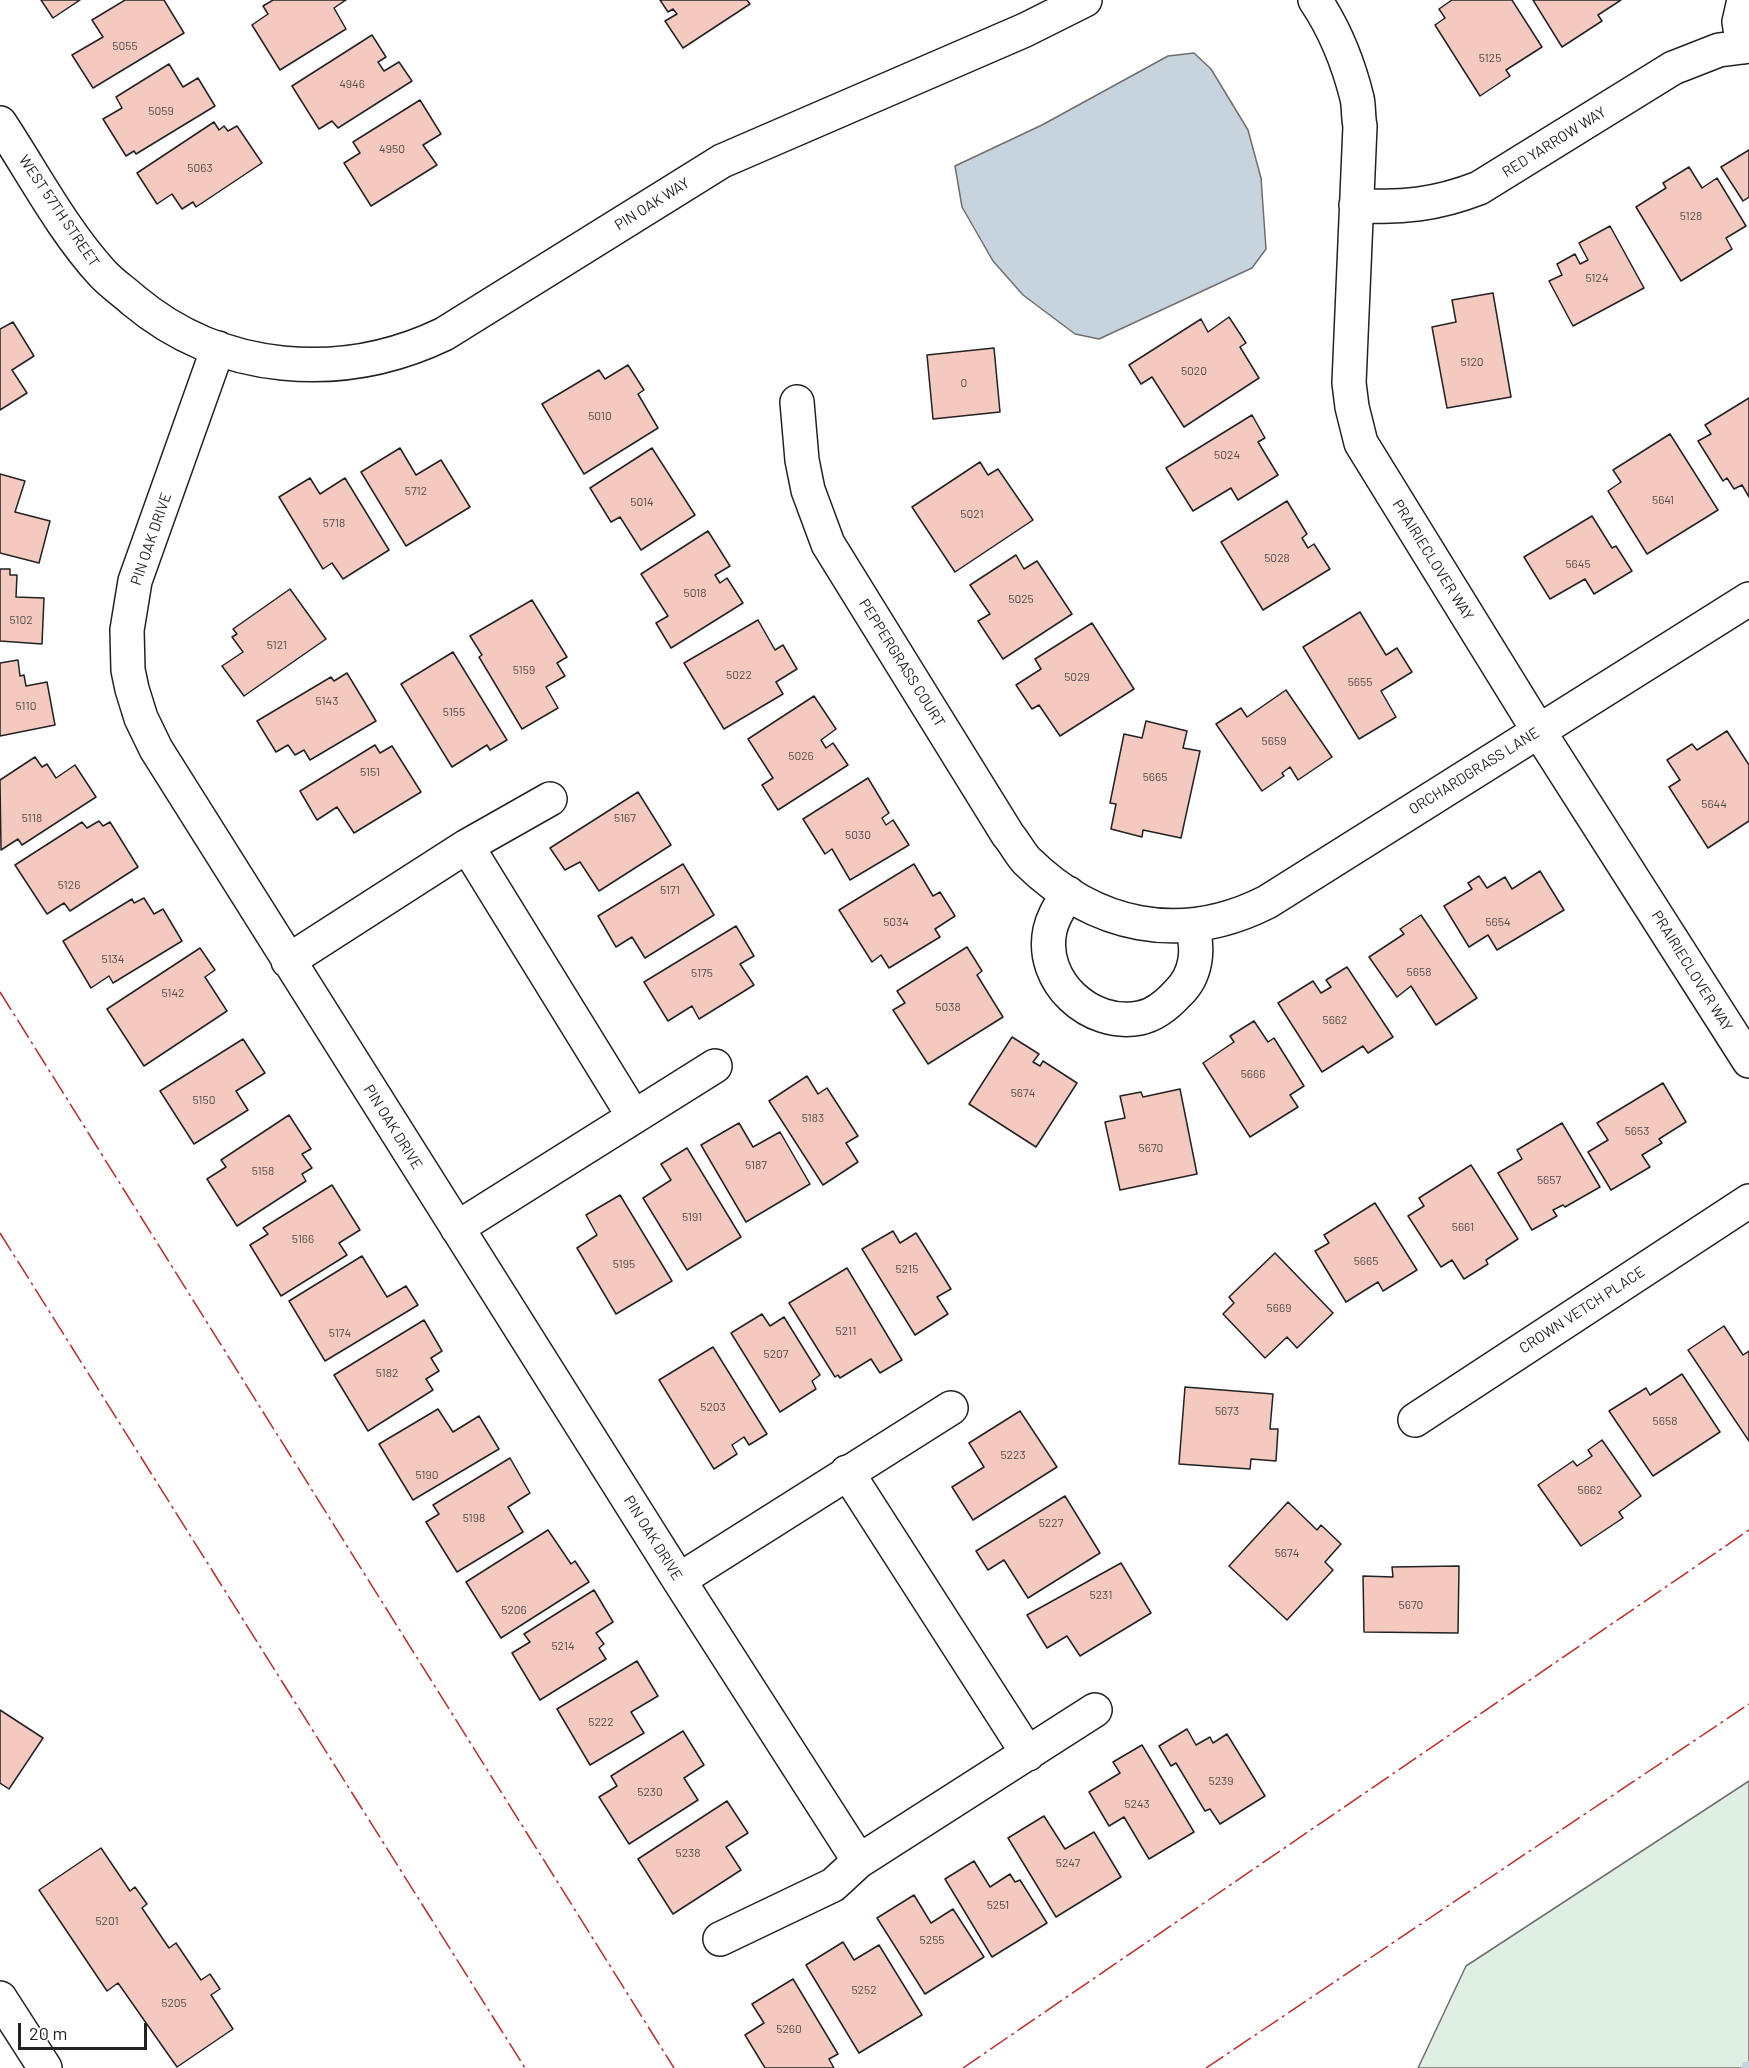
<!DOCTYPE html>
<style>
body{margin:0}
#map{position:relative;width:1749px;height:2068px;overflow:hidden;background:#fff;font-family:Barlow,sans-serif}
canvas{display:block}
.scale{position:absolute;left:18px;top:2023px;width:129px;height:27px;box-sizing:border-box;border:3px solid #222;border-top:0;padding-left:8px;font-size:18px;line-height:21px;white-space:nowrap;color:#222;-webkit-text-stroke:4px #fff;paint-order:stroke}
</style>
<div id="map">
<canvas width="1749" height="2068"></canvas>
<div class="scale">20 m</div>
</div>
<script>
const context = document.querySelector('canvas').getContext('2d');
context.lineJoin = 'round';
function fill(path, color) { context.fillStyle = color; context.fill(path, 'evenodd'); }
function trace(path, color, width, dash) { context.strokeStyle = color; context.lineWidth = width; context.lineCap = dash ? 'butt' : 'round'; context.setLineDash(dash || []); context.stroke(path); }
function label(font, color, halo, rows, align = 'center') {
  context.font = font + ' Barlow,sans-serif'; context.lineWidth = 4.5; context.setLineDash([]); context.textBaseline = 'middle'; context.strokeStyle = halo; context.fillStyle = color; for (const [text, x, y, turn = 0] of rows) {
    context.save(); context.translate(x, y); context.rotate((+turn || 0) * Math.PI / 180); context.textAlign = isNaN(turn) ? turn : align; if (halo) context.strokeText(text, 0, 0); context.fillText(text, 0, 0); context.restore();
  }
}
const green = new Path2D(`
 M 1749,1781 L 1749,2068 L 1418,2068 L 1466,1966 Z`);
fill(green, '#e0efe3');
trace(green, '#6f6f6f', 1.5);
const water = new Path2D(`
 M 1194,53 L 1211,69 L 1248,130 L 1261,178 L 1266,249 L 1252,268 L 1099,339 L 1075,334 L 1023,295 L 993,261 L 962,207 L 955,166 L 1042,125 L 1168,56 Z`);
fill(water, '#c7d3dd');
trace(water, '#6f6f6f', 1.5);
trace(new Path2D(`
 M 1748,2068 L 1749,2068`), '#c7d3dd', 14);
const building = new Path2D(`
 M 41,0 L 80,0 L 53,18 Z
 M 125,0 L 164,0 L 184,33 L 93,88 L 72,55 L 103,37 L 92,20 Z
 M 273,0 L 346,0 L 334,8 L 346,29 L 280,70 L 252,25 L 268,14 L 263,6 Z
 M 660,0 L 747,0 L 750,4 L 683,48 L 665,21 L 677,14 L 673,9 L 668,12 Z
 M 1452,0 L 1512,0 L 1542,47 L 1506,70 L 1510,76 L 1480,96 L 1435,25 L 1445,18 L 1439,9 Z
 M 1533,0 L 1621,0 L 1598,15 L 1602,21 L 1562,47 Z
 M 372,35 L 386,57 L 378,62 L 384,71 L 399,62 L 412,81 L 338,128 L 332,121 L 319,129 L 292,86 Z
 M 169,64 L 183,87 L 198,78 L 215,106 L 136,154 L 134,151 L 126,156 L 103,119 L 122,108 L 116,97 Z
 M 420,100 L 441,134 L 423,145 L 437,165 L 371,206 L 344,163 L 360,153 L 353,142 Z
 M 214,122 L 219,130 L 224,126 L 228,131 L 237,126 L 262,163 L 196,207 L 193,202 L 182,209 L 172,194 L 157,204 L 137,173 Z
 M 1749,150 L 1749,197 L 1743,201 L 1721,167 Z
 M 1689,167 L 1702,188 L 1717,178 L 1746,226 L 1726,238 L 1732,249 L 1681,281 L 1636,207 L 1666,188 L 1663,183 Z
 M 1610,226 L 1644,288 L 1573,326 L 1549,281 L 1562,275 L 1557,264 L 1575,254 L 1580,264 L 1588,260 L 1579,243 Z
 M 1493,293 L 1511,397 L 1447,408 L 1432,327 L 1456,322 L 1452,300 Z
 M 1229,317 L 1246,343 L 1240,347 L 1259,378 L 1184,427 L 1152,377 L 1141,384 L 1129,365 L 1201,319 L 1208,332 Z
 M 13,322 L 34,356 L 12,370 L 27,393 L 0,410 L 0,329 Z
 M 994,348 L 1000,412 L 933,419 L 927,355 Z
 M 628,365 L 644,390 L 638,394 L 658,428 L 584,474 L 542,404 L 599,370 L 605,379 Z
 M 1749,398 L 1749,497 L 1742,485 L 1734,489 L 1727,478 L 1723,481 L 1698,441 L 1711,434 L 1705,425 Z
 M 1252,415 L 1265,438 L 1258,442 L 1278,475 L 1238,500 L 1231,488 L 1193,511 L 1166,468 Z
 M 1670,434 L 1718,510 L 1647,554 L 1608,491 L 1621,482 L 1613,470 Z
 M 400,448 L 416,475 L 441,460 L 470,507 L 406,546 L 361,472 Z
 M 652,448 L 695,515 L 641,550 L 620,517 L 611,522 L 590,488 Z
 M 980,462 L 988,475 L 998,469 L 1033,520 L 955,572 L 912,507 Z
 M 0,474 L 25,481 L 15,512 L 50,521 L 39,563 L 0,553 Z
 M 310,478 L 320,494 L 345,478 L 389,550 L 343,579 L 332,563 L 323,569 L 279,497 Z
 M 1287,501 L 1307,534 L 1302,538 L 1308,548 L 1314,544 L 1330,569 L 1263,610 L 1221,542 Z
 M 1592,516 L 1612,548 L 1616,546 L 1632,571 L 1594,594 L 1585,579 L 1550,599 L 1524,557 Z
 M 708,531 L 730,566 L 715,575 L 720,583 L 727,578 L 743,603 L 671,648 L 656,623 L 668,616 L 641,574 Z
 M 1016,555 L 1024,569 L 1037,561 L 1072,614 L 1003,659 L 978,621 L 990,614 L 970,585 Z
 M 0,569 L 10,569 L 10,575 L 17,575 L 16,597 L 44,598 L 42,644 L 0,641 Z
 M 290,589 L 326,639 L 244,696 L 222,666 L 243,652 L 232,637 L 237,634 L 233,629 Z
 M 532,600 L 567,657 L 557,663 L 565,676 L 546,687 L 558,708 L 522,729 L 479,657 L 482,655 L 470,636 Z
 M 1360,612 L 1386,655 L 1397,648 L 1412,672 L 1381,691 L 1396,717 L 1359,739 L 1303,647 Z
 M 758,620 L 775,650 L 783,645 L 797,669 L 776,682 L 783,694 L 724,729 L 684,663 Z
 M 1092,623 L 1134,689 L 1060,736 L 1039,705 L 1032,709 L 1016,685 L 1041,669 L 1035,659 Z
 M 453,652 L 507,740 L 490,750 L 487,745 L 452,767 L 401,684 Z
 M 18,660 L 20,676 L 24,675 L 26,686 L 47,682 L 55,725 L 0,736 L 0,663 Z
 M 347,673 L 376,721 L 310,760 L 304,750 L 295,755 L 288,745 L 276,752 L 257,721 L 331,677 L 334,681 Z
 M 1286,690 L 1332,757 L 1298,780 L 1290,767 L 1282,773 L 1284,776 L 1262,791 L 1216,724 L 1241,708 L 1247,717 Z
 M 814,696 L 836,729 L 821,740 L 826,748 L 833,743 L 848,765 L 778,810 L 762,785 L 773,778 L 748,739 Z
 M 1146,721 L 1187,731 L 1183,748 L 1200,751 L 1181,838 L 1143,830 L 1142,837 L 1111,829 L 1116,804 L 1110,803 L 1124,734 L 1142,738 Z
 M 1727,731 L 1749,765 L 1749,821 L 1708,848 L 1669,787 L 1680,780 L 1667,760 L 1692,744 L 1697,750 Z
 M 375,745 L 380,753 L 392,746 L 421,792 L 354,833 L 337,807 L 317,820 L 300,791 Z
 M 35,757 L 42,767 L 47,764 L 56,778 L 75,765 L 96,797 L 22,845 L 18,839 L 1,850 L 0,780 Z
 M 868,778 L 889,813 L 882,818 L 886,825 L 893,820 L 909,845 L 850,880 L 832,849 L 825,854 L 803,819 Z
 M 638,792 L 671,845 L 599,891 L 580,862 L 565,870 L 550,848 Z
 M 99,821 L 103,826 L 110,822 L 138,867 L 70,911 L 64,903 L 47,914 L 15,865 L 82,822 L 87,828 Z
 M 683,864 L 714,915 L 645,958 L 632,937 L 616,947 L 598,916 Z
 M 914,864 L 933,896 L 940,892 L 955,916 L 935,929 L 940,937 L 889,968 L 881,955 L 872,962 L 839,910 Z
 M 1540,871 L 1564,910 L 1497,950 L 1488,935 L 1469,947 L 1444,906 L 1472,889 L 1468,883 L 1479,876 L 1487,888 L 1505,877 L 1512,889 Z
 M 144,898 L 154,914 L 163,909 L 182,941 L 113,983 L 109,976 L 91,988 L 63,941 L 132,899 L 134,903 Z
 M 1421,915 L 1477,998 L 1436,1025 L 1411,986 L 1397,997 L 1369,957 L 1404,934 L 1400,929 Z
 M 736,926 L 754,956 L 740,964 L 754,985 L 699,1019 L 692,1006 L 668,1021 L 644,982 Z
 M 967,947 L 982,971 L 977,975 L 1003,1017 L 928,1064 L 893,1010 L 905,1003 L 897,991 Z
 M 200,948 L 215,970 L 205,977 L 227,1011 L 144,1066 L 107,1009 Z
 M 1347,967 L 1393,1037 L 1368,1053 L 1363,1046 L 1322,1072 L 1278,1003 L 1313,981 L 1321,993 L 1331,987 L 1326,980 Z
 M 1254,1021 L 1268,1042 L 1274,1038 L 1304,1086 L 1290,1095 L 1298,1107 L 1250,1137 L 1203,1063 L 1234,1042 L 1230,1036 Z
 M 1012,1037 L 1039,1054 L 1033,1062 L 1040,1066 L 1043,1061 L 1077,1083 L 1036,1147 L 969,1104 Z
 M 243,1039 L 265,1073 L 236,1091 L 248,1110 L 194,1144 L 160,1091 Z
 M 807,1076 L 818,1094 L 827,1088 L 858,1136 L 846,1143 L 858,1162 L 823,1185 L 769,1101 Z
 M 1663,1083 L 1686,1122 L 1659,1139 L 1662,1143 L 1642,1155 L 1650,1167 L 1611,1190 L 1588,1152 L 1608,1140 L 1597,1123 Z
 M 1180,1089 L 1197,1174 L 1120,1190 L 1105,1122 L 1125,1118 L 1120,1096 L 1141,1092 L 1143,1097 Z
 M 289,1115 L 311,1149 L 302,1154 L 312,1168 L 302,1174 L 306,1181 L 237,1226 L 207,1179 L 226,1167 L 221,1160 Z
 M 739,1123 L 753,1147 L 780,1132 L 810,1184 L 746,1222 L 701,1145 Z
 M 1562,1123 L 1600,1187 L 1565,1207 L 1563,1205 L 1553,1210 L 1557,1216 L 1532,1230 L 1498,1173 L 1522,1159 L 1517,1150 Z
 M 687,1148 L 741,1237 L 687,1270 L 643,1198 L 671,1180 L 661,1164 Z
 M 1471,1165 L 1518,1239 L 1486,1260 L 1488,1264 L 1464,1279 L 1452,1260 L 1441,1267 L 1408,1216 L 1424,1206 L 1419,1198 Z
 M 332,1185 L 360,1230 L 339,1243 L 347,1255 L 281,1296 L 250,1245 L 268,1234 L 263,1228 Z
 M 620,1195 L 672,1281 L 616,1314 L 577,1248 L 597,1235 L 586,1215 Z
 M 1375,1203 L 1417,1270 L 1383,1291 L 1378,1282 L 1346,1302 L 1315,1251 L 1329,1243 L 1324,1235 Z
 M 893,1231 L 900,1243 L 916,1233 L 951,1289 L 937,1297 L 948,1314 L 915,1335 L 862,1249 Z
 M 1275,1253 L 1333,1313 L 1297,1348 L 1287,1337 L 1265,1358 L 1223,1314 L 1234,1303 L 1229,1297 Z
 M 362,1256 L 387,1297 L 406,1286 L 418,1305 L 325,1361 L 289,1301 Z
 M 847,1268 L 902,1360 L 880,1373 L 871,1359 L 840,1378 L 838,1375 L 835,1377 L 789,1303 Z
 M 762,1314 L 770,1326 L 784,1317 L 820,1375 L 812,1381 L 816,1389 L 780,1412 L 731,1333 Z
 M 424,1320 L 442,1351 L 431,1358 L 439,1371 L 426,1379 L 433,1390 L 368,1431 L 334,1375 Z
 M 1724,1326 L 1743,1355 L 1749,1351 L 1749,1441 L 1688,1350 Z
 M 713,1347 L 767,1434 L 749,1445 L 744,1437 L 732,1445 L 737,1454 L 714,1469 L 659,1380 Z
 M 1682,1374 L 1720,1432 L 1653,1476 L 1609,1411 L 1646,1388 L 1650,1395 Z
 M 1185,1387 L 1273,1394 L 1270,1429 L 1278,1429 L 1276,1461 L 1251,1459 L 1250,1469 L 1179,1464 Z
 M 438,1409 L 453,1432 L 479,1416 L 499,1449 L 413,1500 L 379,1444 Z
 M 1020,1411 L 1057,1467 L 973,1520 L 952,1487 L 984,1467 L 969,1443 Z
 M 1602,1440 L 1641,1496 L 1619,1512 L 1623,1518 L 1581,1546 L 1538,1485 L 1573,1461 L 1577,1466 L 1592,1456 L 1588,1450 Z
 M 510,1458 L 530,1493 L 508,1507 L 523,1532 L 457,1572 L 426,1522 L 439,1514 L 433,1505 Z
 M 1065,1496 L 1100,1553 L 1028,1598 L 1004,1560 L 988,1570 L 976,1551 Z
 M 1288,1502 L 1317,1530 L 1321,1525 L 1341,1544 L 1325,1562 L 1333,1570 L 1287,1620 L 1229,1566 Z
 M 548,1530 L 571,1564 L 575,1561 L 589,1582 L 501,1638 L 466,1582 Z
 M 1121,1563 L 1151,1613 L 1080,1656 L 1067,1636 L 1047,1648 L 1027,1615 Z
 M 1459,1566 L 1458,1633 L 1364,1632 L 1363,1576 L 1393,1577 L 1392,1567 Z
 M 594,1590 L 613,1622 L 596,1633 L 604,1644 L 599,1648 L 606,1659 L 540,1700 L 512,1653 L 530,1642 L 524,1634 Z
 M 637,1661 L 658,1696 L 631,1712 L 644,1733 L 590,1765 L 557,1709 Z
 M 0,1710 L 43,1738 L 9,1789 L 0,1783 Z
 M 1187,1729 L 1196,1745 L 1210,1737 L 1213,1743 L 1227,1734 L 1265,1796 L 1220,1824 L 1210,1809 L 1205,1811 L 1176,1763 L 1171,1766 L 1159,1746 Z
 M 683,1731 L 704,1765 L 684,1778 L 698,1800 L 629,1844 L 599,1797 L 617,1786 L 611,1776 Z
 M 1142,1745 L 1194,1832 L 1149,1859 L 1124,1817 L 1109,1826 L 1089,1792 L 1120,1773 L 1113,1762 Z
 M 727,1801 L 748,1833 L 726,1847 L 741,1870 L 673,1914 L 638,1859 Z
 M 1044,1816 L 1065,1849 L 1094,1832 L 1121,1877 L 1056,1917 L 1008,1838 Z
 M 101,1848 L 130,1891 L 135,1887 L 147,1904 L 142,1908 L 169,1948 L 176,1943 L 201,1980 L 210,1974 L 220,1989 L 211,1995 L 233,2029 L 177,2067 L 118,1983 L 107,1991 L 39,1890 Z
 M 974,1861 L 990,1887 L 1010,1874 L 1015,1882 L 1020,1880 L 1047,1923 L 992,1957 L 945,1879 Z
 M 914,1895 L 931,1923 L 953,1909 L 984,1957 L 925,1994 L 877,1918 Z
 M 843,1942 L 854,1960 L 879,1945 L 922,2015 L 859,2053 L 806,1965 Z
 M 793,1979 L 838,2054 L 829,2059 L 834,2068 L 765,2068 L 745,2035 L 764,2023 L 752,2004 Z`);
fill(building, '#f3c9c0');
trace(building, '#222', 1.5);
const minor = new Path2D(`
 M 1315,0 C 1336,31 1348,62 1357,98 C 1359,107 1358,117 1360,126 L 1349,383 L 1352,407 L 1361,443 L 1538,730 L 1749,1061
 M 1743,47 L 1739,22 L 1744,0
 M 0,123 C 33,173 62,229 102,273 C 111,283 123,291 133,300 C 221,374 342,383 444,334 L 722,161 L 1025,30 L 1085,0
 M 1356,205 C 1400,209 1438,204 1479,188 L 1673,68 L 1719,50 L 1749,46
 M 218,348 L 135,581 L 127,630 L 128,670 L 132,689 L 141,718 L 156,749 L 679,1580 L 859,1861
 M 797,402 L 802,460 L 808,490 L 828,544 L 1008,835 C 1015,843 1020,854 1027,861 C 1094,927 1180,946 1267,902 L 1749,599
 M 467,846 L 634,1117
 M 1068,893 C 1061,905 1053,916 1050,930 C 1039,981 1090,1028 1140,1018 C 1155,1015 1168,1004 1178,993 C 1197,975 1199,949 1192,926
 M 288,961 L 467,846 L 550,799
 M 457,1228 L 715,1066
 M 1415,1420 L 1749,1201
 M 847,1472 L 1028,1754
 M 679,1580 L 951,1408
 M 720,1939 L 833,1885 L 859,1861 L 1095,1710
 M 0,1998 L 45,2068`);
trace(minor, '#222', 36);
trace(minor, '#fff', 33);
trace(new Path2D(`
 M 0,992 L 674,2068
 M 0,1233 L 525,2068
 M 963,2068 L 1749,1530
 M 1206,2068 L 1749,1704`), '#c62828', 1.5, [21, 4.5, 3, 4.5]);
label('12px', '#564c4a', null, [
 ["5055",125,46],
 ["5125",1490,58],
 ["4946",352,84],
 ["5059",161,111],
 ["4950",392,149],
 ["5063",200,168],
 ["5128",1691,216],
 ["5124",1597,278],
 ["5120",1472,362],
 ["5020",1194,371],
 ["0",964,383],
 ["5010",600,416],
 ["5024",1227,455],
 ["5712",416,491],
 ["5641",1663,500],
 ["5014",642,502],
 ["5021",972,514],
 ["5718",334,523],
 ["5028",1277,558],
 ["5645",1578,564],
 ["5018",695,593],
 ["5025",1021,599],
 ["5102",21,620],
 ["5121",277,645],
 ["5159",524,670],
 ["5022",739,675],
 ["5029",1077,677],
 ["5655",1360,682],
 ["5143",327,701],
 ["5110",26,706],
 ["5155",454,712],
 ["5659",1274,741],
 ["5026",801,756],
 ["5151",370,772],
 ["5665",1155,777],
 ["5644",1714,804],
 ["5118",32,818],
 ["5167",625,818],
 ["5030",858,835],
 ["5126",69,885],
 ["5171",670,890],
 ["5034",896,922],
 ["5654",1498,922],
 ["5134",113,959],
 ["5658",1419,972],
 ["5175",702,973],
 ["5142",173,993],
 ["5038",948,1007],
 ["5662",1335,1020],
 ["5666",1253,1074],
 ["5674",1023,1093],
 ["5150",204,1100],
 ["5183",813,1118],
 ["5653",1637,1131],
 ["5670",1151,1148],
 ["5187",756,1165],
 ["5158",263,1171],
 ["5657",1549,1180],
 ["5191",692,1217],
 ["5661",1463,1227],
 ["5166",303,1239],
 ["5665",1366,1261],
 ["5195",624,1264],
 ["5215",907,1269],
 ["5669",1279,1308],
 ["5211",846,1331],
 ["5174",340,1333],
 ["5207",776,1354],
 ["5182",387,1373],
 ["5203",713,1407],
 ["5673",1227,1411],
 ["5658",1665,1421],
 ["5223",1013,1455],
 ["5190",427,1475],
 ["5662",1590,1490],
 ["5198",474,1518],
 ["5227",1051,1523],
 ["5674",1287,1553],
 ["5231",1101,1595],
 ["5670",1411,1605],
 ["5206",514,1610],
 ["5214",563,1646],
 ["5222",601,1722],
 ["5239",1221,1781],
 ["5230",650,1792],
 ["5243",1137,1804],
 ["5238",688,1853],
 ["5247",1068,1863],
 ["5251",998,1905],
 ["5201",107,1921],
 ["5255",932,1940],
 ["5252",864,1990],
 ["5205",174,2003],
 ["5260",789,2029]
]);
label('15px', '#222', '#fff', [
 ["RED YARROW WAY",1554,142,-32],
 ["PIN OAK WAY",652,204,-32],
 ["WEST 57TH STREET",59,211,56],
 ["PIN OAK DRIVE",151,539,-71],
 ["PRAIRIECLOVER WAY",1433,560,58],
 ["PEPPERGRASS COURT",902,663,58],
 ["ORCHARDGRASS LANE",1474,771,-32],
 ["PRAIRIECLOVER WAY",1692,971,58],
 ["PIN OAK DRIVE",393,1127,58],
 ["CROWN VETCH PLACE",1582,1310,-33],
 ["PIN OAK DRIVE",653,1538,58]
]);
</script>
